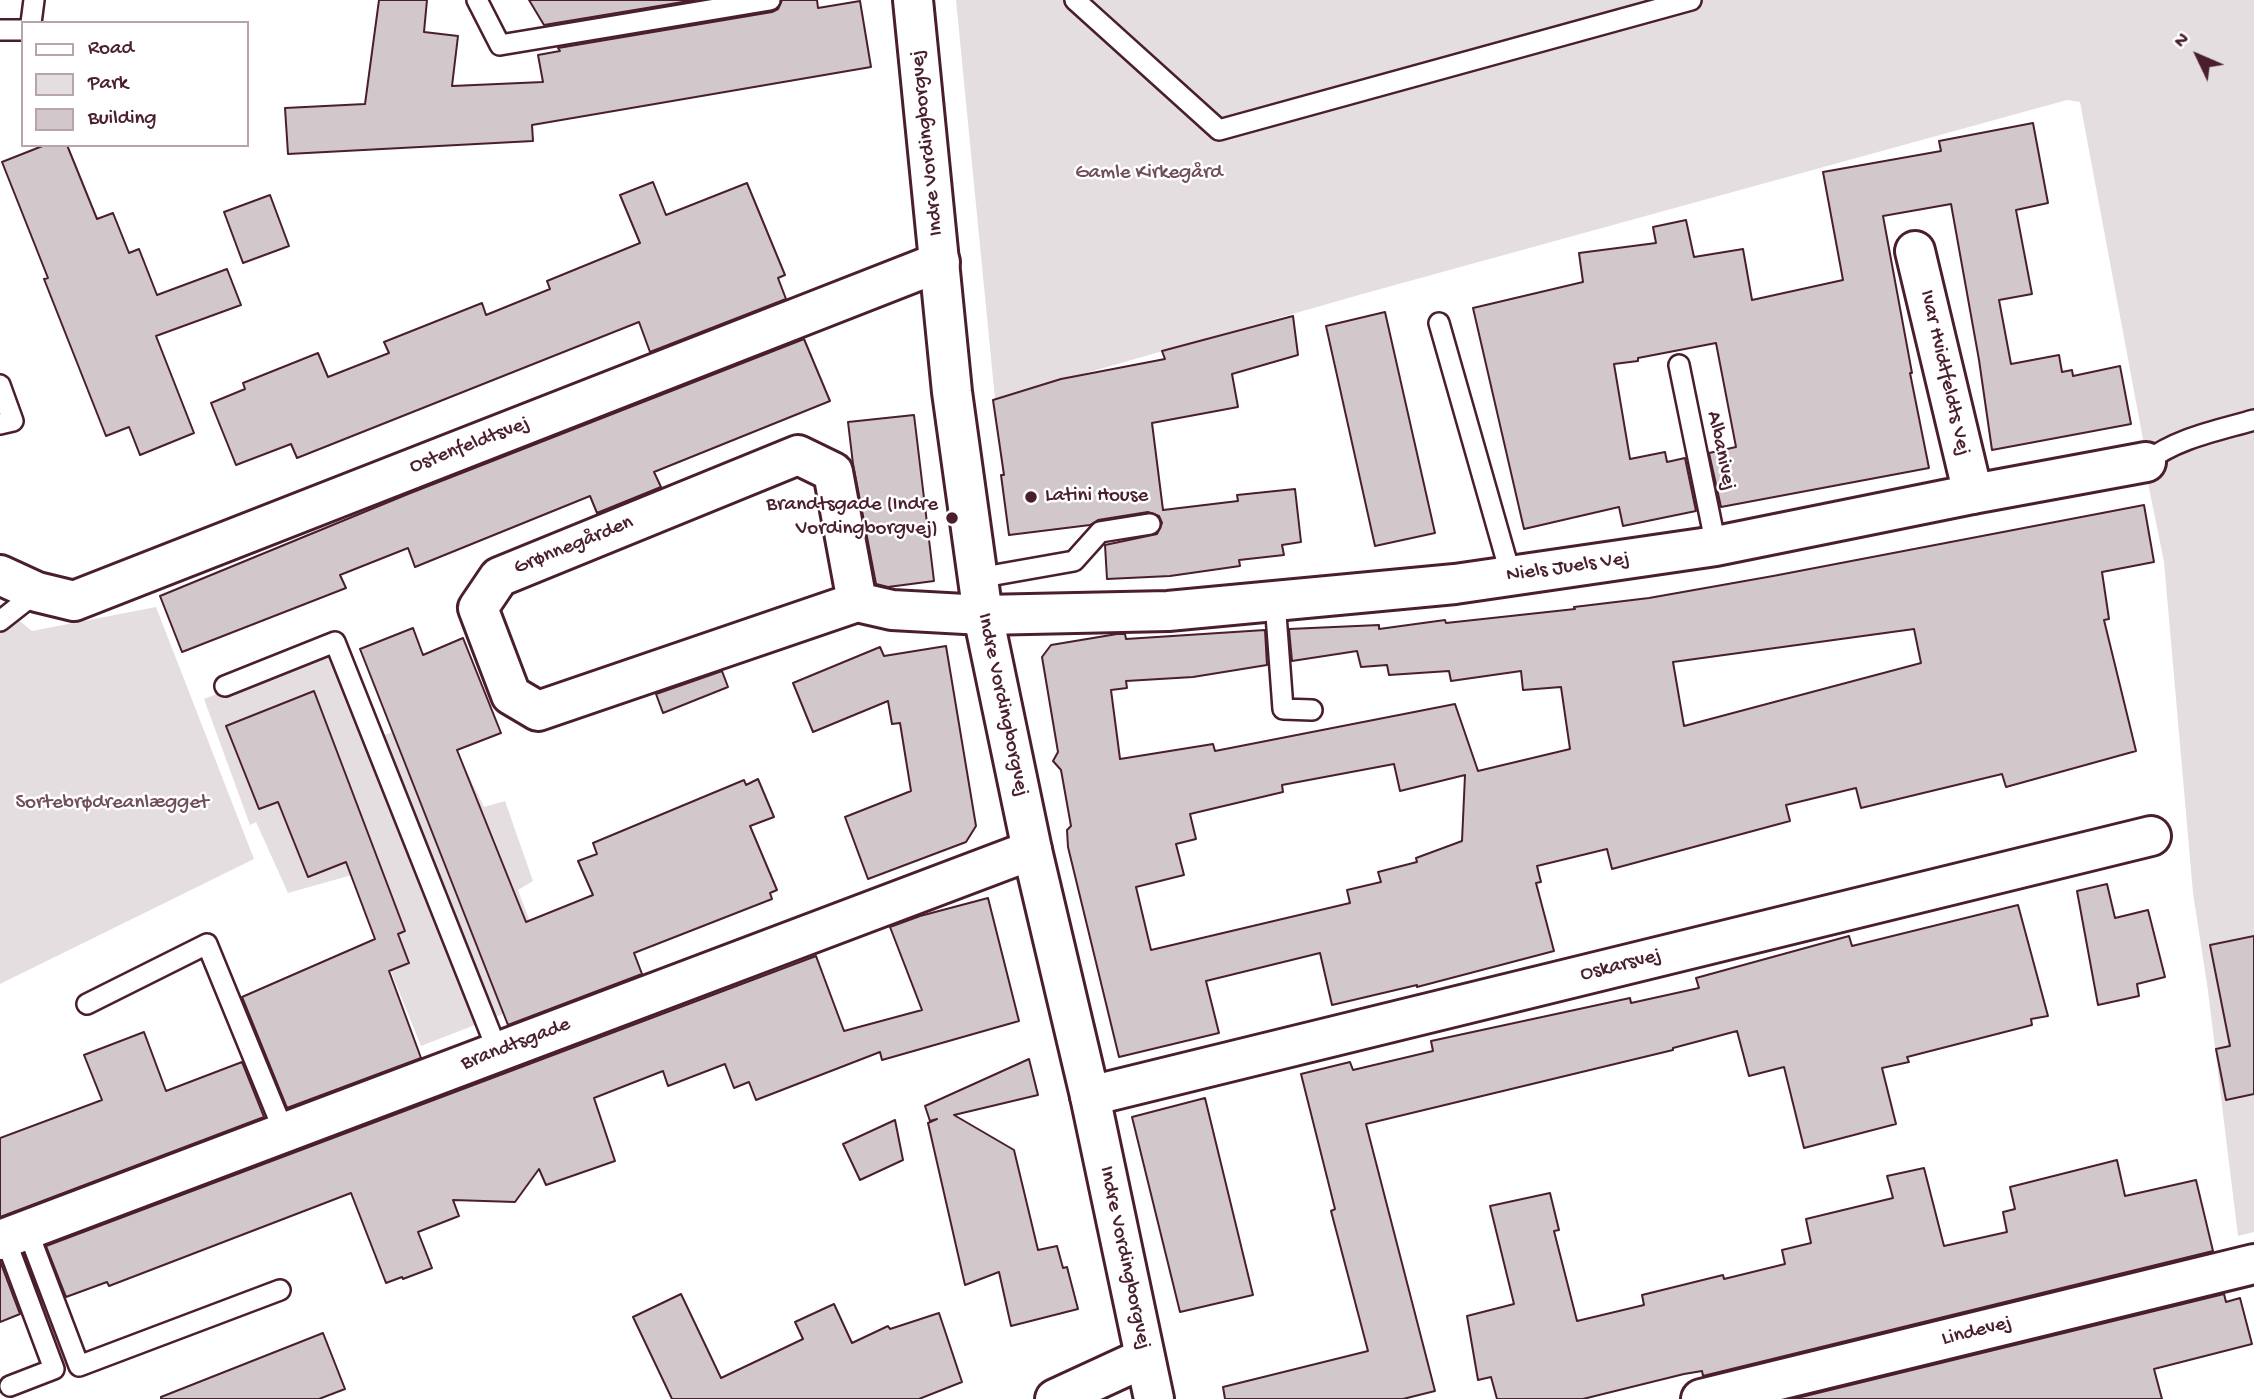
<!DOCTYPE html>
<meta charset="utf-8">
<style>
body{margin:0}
#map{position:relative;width:2254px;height:1399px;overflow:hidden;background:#fff;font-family:"Gochi Hand",sans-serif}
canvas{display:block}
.legend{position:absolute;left:21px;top:21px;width:228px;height:126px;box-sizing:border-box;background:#fff;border:2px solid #b7a5aa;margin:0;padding:9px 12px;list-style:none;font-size:21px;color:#4a1f2b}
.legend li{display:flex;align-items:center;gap:14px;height:35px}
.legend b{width:35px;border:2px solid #b7a5aa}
.north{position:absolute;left:2163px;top:21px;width:70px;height:70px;-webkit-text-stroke:5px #fff;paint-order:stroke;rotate:314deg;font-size:19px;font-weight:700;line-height:28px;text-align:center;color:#4a1f2b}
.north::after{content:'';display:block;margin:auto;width:24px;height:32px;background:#4a1f2b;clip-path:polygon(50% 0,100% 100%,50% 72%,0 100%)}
</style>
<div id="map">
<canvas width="2254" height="1399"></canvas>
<ul class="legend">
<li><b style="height:9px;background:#fff"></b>Road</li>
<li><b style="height:19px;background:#e5dee0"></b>Park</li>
<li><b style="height:19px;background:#d2c7cb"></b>Building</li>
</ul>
<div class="north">N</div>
</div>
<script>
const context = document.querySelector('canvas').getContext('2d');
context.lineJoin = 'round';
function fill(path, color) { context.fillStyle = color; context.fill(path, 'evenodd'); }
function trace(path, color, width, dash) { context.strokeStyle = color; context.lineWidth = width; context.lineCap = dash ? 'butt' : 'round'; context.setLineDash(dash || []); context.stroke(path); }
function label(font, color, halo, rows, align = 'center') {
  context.font = font + ' "Gochi Hand",sans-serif'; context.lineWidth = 5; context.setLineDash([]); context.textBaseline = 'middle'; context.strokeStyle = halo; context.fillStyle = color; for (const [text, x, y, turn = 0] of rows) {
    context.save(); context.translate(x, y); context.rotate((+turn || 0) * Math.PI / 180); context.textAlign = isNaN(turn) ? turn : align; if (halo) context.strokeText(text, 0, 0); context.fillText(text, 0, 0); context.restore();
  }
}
fill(new Path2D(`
 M 956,0 L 2254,0 L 2254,1232 L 2238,1236 L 2208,991 L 2193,893 L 2164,562 L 2147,478 L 2145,450 L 2080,102 L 2067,100 L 1366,293 L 995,399 Z
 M 0,605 L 32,631 L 156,607 L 254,859 L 0,984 Z
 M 329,650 L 368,741 L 439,715 L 484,807 L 505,801 L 533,881 L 518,890 L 557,993 L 421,1046 L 352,875 L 288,893 L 256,822 L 250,825 L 204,699 Z`), '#e5dee0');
const building = new Path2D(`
 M 379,0 L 427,0 L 424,32 L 458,36 L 452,86 L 543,82 L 538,55 L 560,51 L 558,48 L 772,12 L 778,9 L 782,0 L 817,0 L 818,8 L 860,1 L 871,67 L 532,125 L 533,141 L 288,154 L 285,108 L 365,104 Z
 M 529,0 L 695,0 L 544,25 Z
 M 2033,123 L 2048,203 L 2016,210 L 2032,294 L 1999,300 L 2011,364 L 2059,355 L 2062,372 L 2072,370 L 2073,376 L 2120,366 L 2131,424 L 1992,450 L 1979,360 L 1951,204 L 1883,216 L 1912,373 L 1910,373 L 1929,468 L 1721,507 L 1709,453 L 1736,447 L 1716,343 L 1638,358 L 1638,361 L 1614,364 L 1630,459 L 1665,452 L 1667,462 L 1685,458 L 1696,511 L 1623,526 L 1619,507 L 1524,529 L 1473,308 L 1583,282 L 1579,253 L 1656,243 L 1653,227 L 1686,220 L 1694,257 L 1743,249 L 1752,300 L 1843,280 L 1823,172 L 1941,151 L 1939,141 Z
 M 45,145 L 67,145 L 97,219 L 113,213 L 129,253 L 139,249 L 157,295 L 227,269 L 241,305 L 156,336 L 194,433 L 140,455 L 129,427 L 106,436 L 44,279 L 48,278 L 2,162 Z
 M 653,182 L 666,215 L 747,183 L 785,275 L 778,278 L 786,299 L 650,352 L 639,322 L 297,458 L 291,444 L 236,465 L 211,403 L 245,389 L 243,383 L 318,353 L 328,377 L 389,353 L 384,342 L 482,303 L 486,315 L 550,289 L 547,281 L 640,243 L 620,195 Z
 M 270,195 L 289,246 L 243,263 L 224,212 Z
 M 1385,312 L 1435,533 L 1375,546 L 1326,326 Z
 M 1293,316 L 1298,355 L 1232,374 L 1238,407 L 1152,423 L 1163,510 L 1238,501 L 1237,495 L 1295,489 L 1301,542 L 1282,545 L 1284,555 L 1239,560 L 1240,566 L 1170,576 L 1107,579 L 1105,545 L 1157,534 L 1162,523 L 1159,516 L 1148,512 L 1098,520 L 1090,525 L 1009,535 L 1001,475 L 1004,475 L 993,400 L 1061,379 L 1165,359 L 1162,351 Z
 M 804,339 L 830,401 L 654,472 L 661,487 L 597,513 L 590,496 L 415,567 L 408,548 L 340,575 L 346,588 L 182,652 L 160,596 L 408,494 Z
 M 914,415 L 934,581 L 888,587 L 876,584 L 853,464 L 848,422 Z
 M 2144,505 L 2154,562 L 2102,572 L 2109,619 L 2104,620 L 2136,751 L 2006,787 L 2002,774 L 1861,808 L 1856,788 L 1786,805 L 1790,821 L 1612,869 L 1607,849 L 1537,866 L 1541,882 L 1536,883 L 1554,951 L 1417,987 L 1417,985 L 1332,1005 L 1320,953 L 1206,981 L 1219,1033 L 1119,1057 L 1068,847 L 1067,830 L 1071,826 L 1061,770 L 1053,761 L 1058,752 L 1042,657 L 1051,645 L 1117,634 L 1125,634 L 1126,639 L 1265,630 L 1267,665 L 1193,677 L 1126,681 L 1127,688 L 1111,690 L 1120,759 L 1213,744 L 1215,751 L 1455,704 L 1478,771 L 1570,749 L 1561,687 L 1523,690 L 1521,671 L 1451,681 L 1449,671 L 1389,675 L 1387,665 L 1361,667 L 1357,651 L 1292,661 L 1289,629 L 1379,625 L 1379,629 L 1445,620 L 1446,623 L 1575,609 L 1574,607 L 1649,598 L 1773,576 ZM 1914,629 L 1921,663 L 1684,726 L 1673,662 ZM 1394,764 L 1400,791 L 1465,775 L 1462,841 L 1416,858 L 1417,862 L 1378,872 L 1381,882 L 1347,890 L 1350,903 L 1151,950 L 1136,887 L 1184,875 L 1176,844 L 1196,839 L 1190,814 L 1283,792 L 1282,785 Z
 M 413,628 L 423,655 L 463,638 L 501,733 L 457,750 L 526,922 L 593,895 L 578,861 L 597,854 L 593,843 L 744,780 L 746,785 L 758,779 L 774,817 L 750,826 L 777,890 L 770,893 L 772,899 L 634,953 L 642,974 L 508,1025 L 360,649 Z
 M 946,646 L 976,826 L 966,842 L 868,879 L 845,817 L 911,791 L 900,723 L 892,724 L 888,701 L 813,732 L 793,683 L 880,647 L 884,656 Z
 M 722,671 L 728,687 L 663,713 L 656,694 Z
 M 314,691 L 405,931 L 398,934 L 409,963 L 389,971 L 421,1058 L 287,1108 L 242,997 L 375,939 L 346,862 L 308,877 L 278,802 L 259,809 L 226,726 Z
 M 2107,884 L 2115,918 L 2148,910 L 2165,977 L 2137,984 L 2139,996 L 2098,1005 L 2077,891 Z
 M 988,898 L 1019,1021 L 882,1060 L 880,1052 L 756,1100 L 749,1082 L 734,1088 L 725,1064 L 668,1086 L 663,1071 L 594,1098 L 615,1161 L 546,1185 L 539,1169 L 515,1202 L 453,1200 L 459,1216 L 418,1232 L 432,1268 L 403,1279 L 402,1277 L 386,1283 L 351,1193 L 109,1286 L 107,1282 L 66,1297 L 46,1246 L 816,956 L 844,1031 L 922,1010 L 890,927 L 920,916 Z
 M 2018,905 L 2048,1016 L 2031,1019 L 2032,1025 L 1907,1057 L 1909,1062 L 1882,1068 L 1896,1124 L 1804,1148 L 1784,1067 L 1749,1076 L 1737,1031 L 1673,1048 L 1673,1050 L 1366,1124 L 1435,1391 L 1403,1399 L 1225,1399 L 1223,1387 L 1368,1351 L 1331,1211 L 1335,1209 L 1301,1074 L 1350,1062 L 1353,1070 L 1433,1051 L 1431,1041 L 1630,998 L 1631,1003 L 1699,988 L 1696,978 L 1849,936 L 1852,946 Z
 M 2254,936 L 2254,1094 L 2226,1100 L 2216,1049 L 2230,1046 L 2210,945 Z
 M 144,1032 L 166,1091 L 242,1062 L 264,1117 L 0,1217 L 0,1138 L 102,1100 L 84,1055 Z
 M 1029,1059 L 1038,1095 L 954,1115 L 1014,1150 L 1038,1250 L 1057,1246 L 1063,1268 L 1067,1267 L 1078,1309 L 1011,1326 L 999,1272 L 965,1285 L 928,1123 L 937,1119 L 930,1121 L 925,1106 Z
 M 1205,1098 L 1253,1295 L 1180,1312 L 1132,1117 Z
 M 895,1120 L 903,1160 L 860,1180 L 843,1144 Z
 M 2117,1160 L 2125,1196 L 2196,1180 L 2213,1251 L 1703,1376 L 1702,1371 L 1684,1374 L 1583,1399 L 1497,1399 L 1491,1377 L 1478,1380 L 1467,1316 L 1514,1304 L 1490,1206 L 1550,1193 L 1559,1230 L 1554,1231 L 1577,1321 L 1644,1305 L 1642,1295 L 1723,1275 L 1724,1279 L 1785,1264 L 1782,1250 L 1811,1243 L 1806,1219 L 1893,1198 L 1887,1176 L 1924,1168 L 1944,1246 L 2007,1232 L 2003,1212 L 2015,1209 L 2010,1187 Z
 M 0,1261 L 20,1314 L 0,1322 Z
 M 681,1294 L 721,1378 L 803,1339 L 795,1322 L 834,1304 L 852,1343 L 888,1326 L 890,1329 L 939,1313 L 962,1382 L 919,1399 L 672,1399 L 633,1317 Z
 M 2224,1294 L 2226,1302 L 2240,1298 L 2252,1344 L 2154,1369 L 2162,1399 L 1793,1399 Z
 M 323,1333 L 345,1389 L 319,1399 L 161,1399 L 161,1397 Z`);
fill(building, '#d2c7cb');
trace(building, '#4a1f2b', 2);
const lane = new Path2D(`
 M 477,0 L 500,45 L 770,0
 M 1075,0 L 1219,130 L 1691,0
 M 31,23 L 34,0
 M 0,30 L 23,30
 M 1439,323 L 1511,576
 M 1679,365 L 1716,546
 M 0,385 L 13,421 L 0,424
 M 2146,462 C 2177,438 2216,431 2254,420
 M 978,578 L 1074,561 L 1100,532 L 1150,524
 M 1275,601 L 1283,709 L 1312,710
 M 0,621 L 37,592
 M 225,686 L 335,642 L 498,1052
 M 87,1004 L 207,944 L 284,1132
 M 27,1229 L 79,1366 L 280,1290
 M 5,1238 L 54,1369 L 10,1386`);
const street = new Path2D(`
 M 1915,251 L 1973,494
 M 0,575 L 37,592 L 74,601 L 940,262
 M 857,602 L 833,472 L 798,455 L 499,577 L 478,608 L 511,695 L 538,711 L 857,602 L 892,610 L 983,615 L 1168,611 L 1455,584 L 1716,546 L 1973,494 L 2146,462
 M 1090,1096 L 2151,836
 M 0,1240 L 1032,850
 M 1055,1399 L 1144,1358
 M 1701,1399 L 2254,1264`);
const secondary = new Path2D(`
 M 913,0 L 952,392 L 983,615 L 1032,850 L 1090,1096 L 1154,1399`);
trace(lane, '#4a1f2b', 24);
trace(street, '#4a1f2b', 44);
trace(secondary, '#4a1f2b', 44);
trace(lane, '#fff', 19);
trace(street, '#fff', 38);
trace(secondary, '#fff', 38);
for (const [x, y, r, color] of [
 [1031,497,7,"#4a1f2b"],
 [952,518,7,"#4a1f2b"]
]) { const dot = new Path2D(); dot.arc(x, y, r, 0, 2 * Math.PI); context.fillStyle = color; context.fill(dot); trace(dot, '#fff', 2.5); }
label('21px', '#4a1f2b', '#fff', [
 ["Indre Vordingborgvej",928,143,-96],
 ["Ivar Hvidtfeldts Vej",1944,373,77],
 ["Ostenfeldtsvej",470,446,-21],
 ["Albanivej",1720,451,78],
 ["Grønnegården",574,546,-22],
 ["Niels Juels Vej",1568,568,-8],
 ["Indre Vordingborgvej",1002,705,78],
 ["Oskarsvej",1621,966,-14],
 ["Brandtsgade",516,1045,-21],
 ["Indre Vordingborgvej",1124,1258,78],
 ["Lindevej",1977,1332,-14]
]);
label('21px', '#714f58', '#fff', [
 ["Gamle Kirkegård",1149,174],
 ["Sortebrødreanlægget",112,804]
]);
label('21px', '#4a1f2b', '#fff', [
 ["Latini House",1045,497],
 ["Brandtsgade (Indre",938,506,"right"],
 ["Vordingborgvej)",938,530,"right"]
], 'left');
</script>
